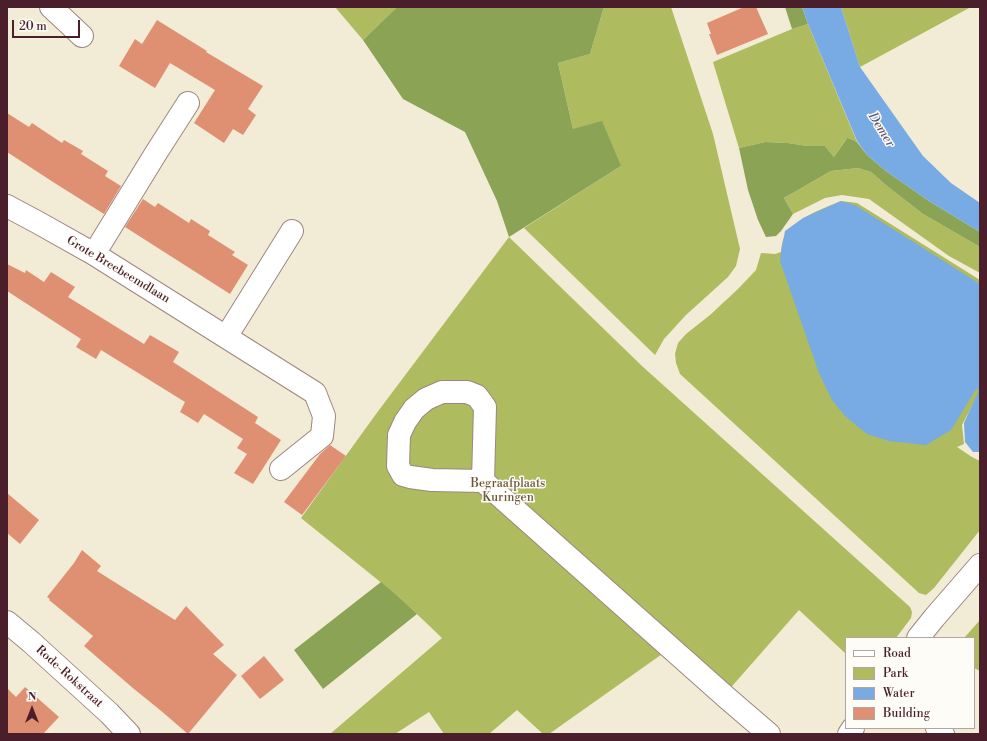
<!DOCTYPE html>
<style>
body{margin:0}
#map{position:relative;width:987px;height:741px;overflow:hidden;background:#f2ecd6;font-family:"Libre Bodoni",serif}
canvas{display:block}
.frame{position:absolute;inset:0;border:8px solid #4a1f2b;pointer-events:none}
.legend{position:absolute;left:845px;top:637px;width:130px;height:92px;box-sizing:border-box;background:#fdfcf7;border:1px solid #b5a4a5;margin:0;padding:5px 7px;list-style:none;font-size:12px;color:#4a1f2b}
.legend li{display:flex;align-items:center;gap:8px;height:20px}
.legend b{width:20px;border:1px solid #b5a4a5}
.north{position:absolute;left:12px;top:689px;width:40px;height:40px;-webkit-text-stroke:3px #fdfcf7;paint-order:stroke;rotate:0deg;font-size:11px;font-weight:700;line-height:16px;text-align:center;color:#4a1f2b}
.north::after{content:'';display:block;margin:auto;width:14px;height:18px;background:#4a1f2b;clip-path:polygon(50% 0,100% 100%,50% 72%,0 100%)}
.scale{position:absolute;left:12px;top:20px;width:68px;height:18px;box-sizing:border-box;border:2px solid #4a1f2b;border-top:0;padding-left:5px;font-size:12px;line-height:14px;white-space:nowrap;color:#4a1f2b;-webkit-text-stroke:3px #fdfcf7;paint-order:stroke}
</style>
<div id="map">
<canvas width="987" height="741"></canvas>
<div class="frame"></div>
<ul class="legend">
<li><b style="height:5px;background:#fff"></b>Road</li>
<li><b style="height:11px;background:#aebb5e"></b>Park</li>
<li><b style="height:11px;background:#78abe4"></b>Water</li>
<li><b style="height:11px;background:#e09072"></b>Building</li>
</ul>
<div class="north">N</div>
<div class="scale">20 m</div>
</div>
<script>
const context = document.querySelector('canvas').getContext('2d');
context.lineJoin = 'round';
function fill(path, color) { context.fillStyle = color; context.fill(path, 'evenodd'); }
function trace(path, color, width, dash) { context.strokeStyle = color; context.lineWidth = width; context.lineCap = dash ? 'butt' : 'round'; context.setLineDash(dash || []); context.stroke(path); }
function label(font, color, halo, rows, align = 'center') {
  context.font = font + ' "Libre Bodoni",serif'; context.lineWidth = 3; context.setLineDash([]); context.textBaseline = 'middle'; context.strokeStyle = halo; context.fillStyle = color; for (const [text, x, y, turn = 0] of rows) {
    context.save(); context.translate(x, y); context.rotate((+turn || 0) * Math.PI / 180); context.textAlign = isNaN(turn) ? turn : align; if (halo) context.strokeText(text, 0, 0); context.fillText(text, 0, 0); context.restore();
  }
}
fill(new Path2D(`
 M 335,7 L 397,7 L 363,40 Z
 M 604,7 L 671,7 L 713,134 L 740,249 L 736,266 L 728,277 L 686,315 L 664,339 L 655,355 L 524,228 L 621,166 L 573,129 L 558,63 L 590,54 Z
 M 841,7 L 971,7 L 860,67 Z
 M 808,24 L 857,142 L 846,139 L 834,157 L 825,146 L 807,146 L 788,143 L 765,142 L 739,148 L 713,62 L 792,29 Z
 M 858,168 L 871,172 L 887,186 L 923,214 L 980,247 L 980,273 L 949,256 L 869,199 L 842,195 L 825,198 L 793,214 L 784,198 L 831,171 Z
 M 841,201 L 857,203 L 980,280 L 980,391 L 962,425 L 964,444 L 957,447 L 972,457 L 980,461 L 980,530 L 934,588 L 926,595 L 919,593 L 680,374 L 676,363 L 675,354 L 678,343 L 686,334 L 710,315 L 738,289 L 756,270 L 761,253 L 775,254 L 781,252 C 781,248 782,244 783,240 C 790,220 822,209 841,201 Z
 M 509,237 L 642,366 L 910,607 L 912,612 L 911,618 L 896,638 L 846,638 L 846,654 L 799,610 L 719,701 L 665,652 L 549,734 L 543,734 L 517,710 L 489,734 L 444,734 L 429,712 L 395,734 L 330,734 L 442,638 L 399,597 L 301,518 L 376,414 Z
 M 980,620 L 980,671 L 974,668 L 974,638 L 964,638 Z`), '#aebb5e');
fill(new Path2D(`
 M 397,7 L 604,7 L 590,54 L 558,63 L 573,129 L 602,121 L 621,166 L 509,237 L 497,201 L 465,132 L 403,99 L 363,40 Z
 M 785,7 L 802,7 L 808,24 L 792,29 Z
 M 847,138 L 857,142 L 867,155 L 886,171 L 929,201 L 980,232 L 980,247 L 923,214 L 887,186 L 871,172 L 858,168 L 831,171 L 784,198 L 793,214 L 781,231 L 776,236 L 766,237 L 758,220 L 748,190 L 739,148 L 765,142 L 788,143 L 807,146 L 825,146 L 834,157 Z
 M 381,582 L 399,597 L 417,614 L 323,689 L 294,650 Z`), '#8aa355');
fill(new Path2D(`
 M 802,7 L 841,7 L 860,67 L 923,156 L 951,183 L 980,203 L 980,232 L 929,201 L 886,171 L 867,155 L 857,141 L 808,24 Z
 M 841,201 L 855,205 L 980,284 L 980,452 L 973,452 L 965,442 L 964,423 L 979,390 L 976,389 L 951,430 L 926,445 L 889,441 L 867,434 L 846,417 L 832,400 L 819,373 L 780,261 L 781,252 L 785,231 L 803,218 Z`), '#78abe4');
fill(new Path2D(`
 M 744,7 L 756,7 L 768,34 L 717,55 L 709,34 L 711,34 L 707,23 Z
 M 157,20 L 207,51 L 206,52 L 263,86 L 248,109 L 256,115 L 243,135 L 233,129 L 224,143 L 194,123 L 215,90 L 170,63 L 155,88 L 119,66 L 135,39 L 142,44 Z
 M 7,113 L 29,127 L 32,123 L 62,143 L 64,140 L 83,151 L 81,154 L 108,171 L 105,176 L 121,186 L 104,214 L 53,182 L 7,152 Z
 M 143,199 L 155,207 L 158,203 L 189,223 L 191,219 L 210,231 L 208,235 L 235,252 L 232,255 L 248,265 L 230,294 L 125,227 Z
 M 7,264 L 25,273 L 26,270 L 44,282 L 51,272 L 75,287 L 68,297 L 144,344 L 150,335 L 179,352 L 173,362 L 258,417 L 255,423 L 281,440 L 253,484 L 234,473 L 247,454 L 237,448 L 243,439 L 204,414 L 198,423 L 190,418 L 180,412 L 185,402 L 101,350 L 96,359 L 76,347 L 81,339 L 7,291 Z
 M 330,445 L 346,456 L 302,515 L 284,502 L 320,454 Z
 M 7,493 L 39,520 L 20,544 L 7,533 Z
 M 82,550 L 101,566 L 97,571 L 175,620 L 186,606 L 224,645 L 213,654 L 237,675 L 188,734 L 160,710 L 134,689 L 84,646 L 93,636 L 49,600 L 50,599 L 47,597 L 74,563 Z
 M 264,656 L 284,680 L 260,699 L 241,676 Z
 M 25,687 L 59,717 L 43,734 L 7,734 L 7,688 L 16,697 Z`), '#e09072');
const minor = new Path2D(`
 M 51,7 L 82,36
 M 7,206 L 37,222 L 94,254 L 315,393 L 324,416 L 322,436 L 281,469
 M 94,254 L 156,153 L 188,103
 M 226,337 L 292,231
 M 483,481 L 432,480 L 410,477 L 403,475 L 398,466 L 399,435 L 405,422 L 414,409 L 426,399 L 442,392 L 467,392 L 477,396 L 485,407 L 483,481 L 727,698 L 769,734
 M 7,622 L 31,642 L 109,713 L 129,734
 M 918,638 L 934,618 L 980,565
 M 937,728 L 943,734
 M 849,734 L 853,728`);
trace(minor, '#9e8680', 24);
trace(minor, '#fff', 22);
label('12px', '#4a1f2b', '#fdfcf7', [
 ["Grote Breebeemdlaan",118,270,31],
 ["Rode-Rokstraat",69,677,42]
]);
label('12px', '#6d563d', '#fdfcf7', [
 ["Begraafplaats",508,484],
 ["Kuringen",508,498]
]);
label('italic 13px', '#5c5775', '#fdfcf7', [
 ["Demer",881,130,58]
]);
</script>
